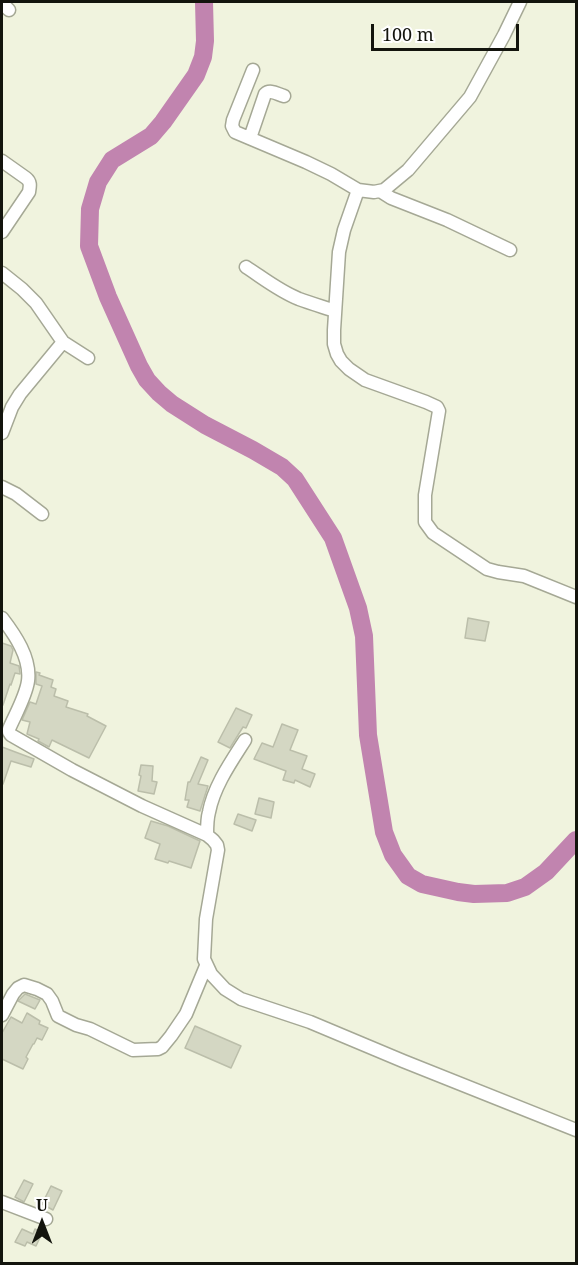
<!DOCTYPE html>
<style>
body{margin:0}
#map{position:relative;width:578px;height:1265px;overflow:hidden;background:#f0f3de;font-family:"Noto Serif",serif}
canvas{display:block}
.frame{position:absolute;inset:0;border:3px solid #13140d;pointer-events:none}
.north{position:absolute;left:12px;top:1193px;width:60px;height:60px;-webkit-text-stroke:4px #fff;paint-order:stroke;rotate:0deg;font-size:16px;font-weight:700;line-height:24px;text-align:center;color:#13140d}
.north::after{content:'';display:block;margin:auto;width:21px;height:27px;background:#13140d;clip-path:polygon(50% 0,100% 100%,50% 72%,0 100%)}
.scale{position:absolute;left:371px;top:24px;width:148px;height:27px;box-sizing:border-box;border:3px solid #13140d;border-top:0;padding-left:8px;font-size:18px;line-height:21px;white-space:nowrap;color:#13140d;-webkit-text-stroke:4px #fff;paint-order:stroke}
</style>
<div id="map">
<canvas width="578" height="1265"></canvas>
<div class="frame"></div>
<div class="north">U</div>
<div class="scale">100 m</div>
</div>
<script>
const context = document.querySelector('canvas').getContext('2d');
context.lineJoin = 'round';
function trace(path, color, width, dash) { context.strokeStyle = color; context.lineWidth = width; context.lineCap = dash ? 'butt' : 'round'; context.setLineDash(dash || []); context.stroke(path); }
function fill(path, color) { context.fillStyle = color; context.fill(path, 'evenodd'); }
trace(new Path2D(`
 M 204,2 L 205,41 L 203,57 L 196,75 L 163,122 L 151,136 L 112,160 L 98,182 L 90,209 L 89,246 L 108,297 L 139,366 L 147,380 L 159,393 L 172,404 L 205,425 L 253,450 L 282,467 L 295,479 L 333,538 L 358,608 L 364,636 L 368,735 L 384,832 L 393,855 L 408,876 L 422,884 L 458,892 L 474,894 L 507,893 L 525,887 L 546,872 L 576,840`), '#c184af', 18);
const building = new Path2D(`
 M 468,618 L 489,622 L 485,641 L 465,638 Z
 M 2,643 L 11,646 L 13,650 L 10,663 L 19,666 L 20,673 L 20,674 L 15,673 L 11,685 L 10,684 L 3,705 L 2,704 Z
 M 36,672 L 40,673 L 39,675 L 53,680 L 51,687 L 56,689 L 54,696 L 68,701 L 66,707 L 88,714 L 87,716 L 106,726 L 89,758 L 54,741 L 52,740 L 49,747 L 38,741 L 39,739 L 27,734 L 30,722 L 22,720 L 30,702 L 36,704 L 42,686 L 36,684 Z
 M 236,708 L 252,715 L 246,728 L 243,727 L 230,748 L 218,742 Z
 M 282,724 L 298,730 L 290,750 L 307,756 L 302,769 L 315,774 L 310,787 L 295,780 L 294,783 L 283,780 L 286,771 L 254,759 L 262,743 L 273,747 Z
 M 2,747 L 34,759 L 31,767 L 11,761 L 3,784 L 2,783 Z
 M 201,757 L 208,760 L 198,784 L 208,786 L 200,811 L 187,807 L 189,800 L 185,800 L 188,782 L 190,782 Z
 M 141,765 L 153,766 L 152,781 L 157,782 L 154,794 L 138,791 L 141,776 L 139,775 Z
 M 259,798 L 274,802 L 271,818 L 255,814 Z
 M 238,814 L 256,820 L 252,831 L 234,824 Z
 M 151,821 L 168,826 L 200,841 L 191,868 L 169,861 L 168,863 L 155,859 L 160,844 L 145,838 Z
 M 25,994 L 40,1000 L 35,1009 L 18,1001 Z
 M 27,1013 L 40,1021 L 39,1024 L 48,1028 L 42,1040 L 37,1038 L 34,1044 L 33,1044 L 26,1057 L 28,1059 L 23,1069 L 2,1059 L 2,1033 L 11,1017 L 22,1023 Z
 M 195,1026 L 241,1046 L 231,1068 L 185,1048 Z
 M 24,1180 L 33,1184 L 24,1202 L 15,1197 Z
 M 51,1186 L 62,1191 L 53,1210 L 42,1204 Z
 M 22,1229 L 33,1234 L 35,1229 L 42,1233 L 36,1246 L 27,1242 L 25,1246 L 15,1242 Z`);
fill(building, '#d4d7c3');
trace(building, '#bbbeaa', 1.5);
const minor = new Path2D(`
 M 2,3 L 9,10
 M 253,70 L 233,120 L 232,126 L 235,132 L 306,162 L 331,174 L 358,190 L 374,192 L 384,190 L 408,170 L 470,97 L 504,35 L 520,2
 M 250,138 L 265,94 C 270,89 277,94 284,96
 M 2,161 L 26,178 C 31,182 30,186 29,192 L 2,232
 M 358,190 L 344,230 L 339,252 L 334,330 L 334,344 L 337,354 L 341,361 L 349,369 L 365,380 L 426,402 L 437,407 L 439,411 L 425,495 L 425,522 L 433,533 L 487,569 L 498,572 L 524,576 L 576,597
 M 380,191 L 391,198 L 447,220 L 510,250
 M 246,267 C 263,278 279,291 299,299 C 310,303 323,307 335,311
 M 2,273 L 22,289 L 36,303 L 63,342
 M 2,433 L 12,407 L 20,394 L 63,342 L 88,358
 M 2,487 L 16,494 L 42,514
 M 2,618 C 15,635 31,658 28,681 C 26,696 15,715 9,729 L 9,732 L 11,735 L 72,770 L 142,806 L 207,835 L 213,840 L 217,845 L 218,850 L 206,919 L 204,959 L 211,974 L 225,989 L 241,999 L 310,1022 L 403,1061 L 576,1130
 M 207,835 C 207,827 207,819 209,812 C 214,786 231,762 245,740
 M 2,1015 L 13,994 L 18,988 L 24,985 L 37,989 L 47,994 L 52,1001 L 58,1016 L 76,1025 L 90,1029 L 133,1050 L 158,1049 L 162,1047 L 171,1036 L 186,1014 L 206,966
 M 2,1202 L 46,1219`);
trace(minor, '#a5a895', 15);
trace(minor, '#fff', 12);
</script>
